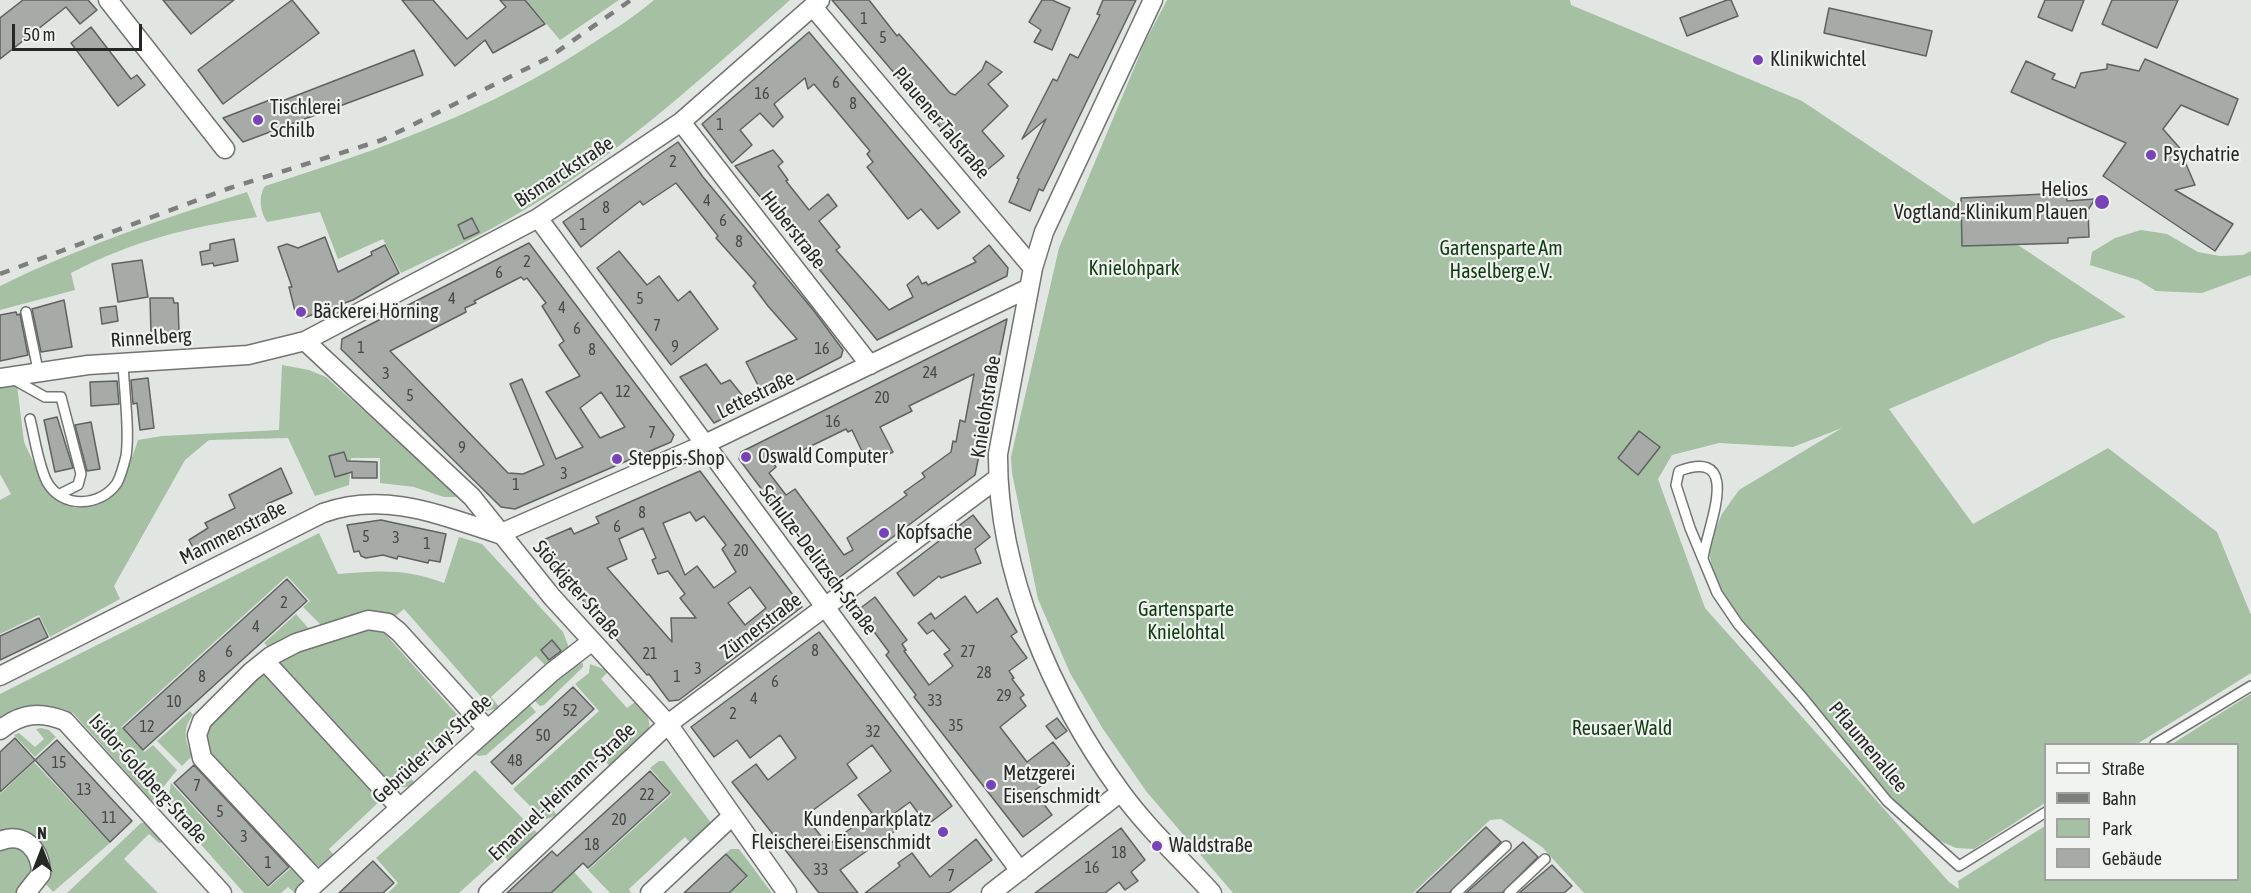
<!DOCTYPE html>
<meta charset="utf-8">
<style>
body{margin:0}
#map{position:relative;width:2251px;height:893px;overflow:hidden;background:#e2e6e2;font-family:"Asap Condensed",sans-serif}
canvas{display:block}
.legend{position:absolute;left:2044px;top:743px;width:195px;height:138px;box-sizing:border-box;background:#f0f3ef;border:2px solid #9fa29f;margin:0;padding:8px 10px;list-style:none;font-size:18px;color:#262826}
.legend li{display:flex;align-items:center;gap:12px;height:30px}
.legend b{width:30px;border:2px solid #9fa29f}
.north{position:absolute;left:12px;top:821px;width:60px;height:60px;-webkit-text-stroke:4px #f0f3ef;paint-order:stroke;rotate:0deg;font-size:16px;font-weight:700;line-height:24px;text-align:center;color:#262826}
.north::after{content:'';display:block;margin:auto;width:21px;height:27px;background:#262826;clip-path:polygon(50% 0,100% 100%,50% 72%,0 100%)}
.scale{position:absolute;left:12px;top:24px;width:130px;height:27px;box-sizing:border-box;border:3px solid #262826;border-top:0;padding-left:8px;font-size:18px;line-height:21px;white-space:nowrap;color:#262826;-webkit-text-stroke:4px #f0f3ef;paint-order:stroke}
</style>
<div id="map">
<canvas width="2251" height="893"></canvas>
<ul class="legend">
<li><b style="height:8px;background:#fff"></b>Straße</li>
<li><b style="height:8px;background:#7c7f7c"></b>Bahn</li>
<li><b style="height:16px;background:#a5c0a3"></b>Park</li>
<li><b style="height:16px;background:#a7aba7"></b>Gebäude</li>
</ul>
<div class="north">N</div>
<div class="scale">50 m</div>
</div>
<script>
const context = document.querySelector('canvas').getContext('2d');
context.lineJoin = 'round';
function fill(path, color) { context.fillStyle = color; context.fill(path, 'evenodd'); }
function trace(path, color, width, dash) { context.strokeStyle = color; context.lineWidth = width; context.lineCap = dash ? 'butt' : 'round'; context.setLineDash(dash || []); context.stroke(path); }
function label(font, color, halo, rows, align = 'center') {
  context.font = font + ' "Asap Condensed",sans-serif'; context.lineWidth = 4.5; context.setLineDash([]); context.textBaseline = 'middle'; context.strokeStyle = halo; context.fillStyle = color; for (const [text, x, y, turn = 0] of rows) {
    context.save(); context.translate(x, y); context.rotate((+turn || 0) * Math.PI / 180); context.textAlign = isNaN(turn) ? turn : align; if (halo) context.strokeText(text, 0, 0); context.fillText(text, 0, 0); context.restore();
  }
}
fill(new Path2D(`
 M 526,0 L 619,0 L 560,40 Z
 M 654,0 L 790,0 C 702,78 610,163 507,220 C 472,240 436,256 401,273 L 383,239 L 338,259 L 320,212 L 267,222 C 260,212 258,196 265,186 C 379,150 490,111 590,45 C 612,31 634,17 654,0 Z
 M 1167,0 L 1570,0 L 1571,5 L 1802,101 L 2126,317 L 2051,340 L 1889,409 L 1973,524 L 2108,448 L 2217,532 L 2251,615 L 2251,673 L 2137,744 L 2046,744 L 2045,803 L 1974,849 L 1956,848 L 1922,833 L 1887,801 L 1717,593 L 1708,547 L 1722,514 L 1739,490 L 1842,428 L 1793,447 L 1719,443 L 1672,455 L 1658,479 L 1705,608 L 1949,882 L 1959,889 L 1958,881 L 2045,826 L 2046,880 L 2238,880 L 2238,744 L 2172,744 L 2251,694 L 2251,893 L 1584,893 L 1542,847 L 1501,819 L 1490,820 L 1413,893 L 1233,893 L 1146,791 L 1103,729 L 1070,673 L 1038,599 L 1012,473 L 1011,457 L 1059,248 L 1145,42 Z
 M 247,192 L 257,217 C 189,227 132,241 71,273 L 75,290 L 0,310 L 0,286 C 79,247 162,219 247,192 Z
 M 2141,230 L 2167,234 L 2198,252 L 2220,256 L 2243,255 L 2251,251 L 2251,275 L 2202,293 L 2156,291 L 2138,280 L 2090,265 L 2092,252 L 2115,238 Z
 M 282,365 L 309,370 L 326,377 L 461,497 L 444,497 L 414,487 L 380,483 L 380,458 L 351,458 L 349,485 L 315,496 L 288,438 L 209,440 L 185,460 L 114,586 L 120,599 L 50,637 L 39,615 L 0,634 L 0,500 L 11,494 L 0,474 L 0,384 L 17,385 L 24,442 L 46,489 L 75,508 C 122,499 124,481 138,440 L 162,436 L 279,430 Z
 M 319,533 L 338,574 C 379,571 405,568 444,583 L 459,537 L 482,544 L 563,632 L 569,648 L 546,666 L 536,656 L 491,697 L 500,708 L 481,712 L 476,707 L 484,700 L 404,609 L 393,618 L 388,613 L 369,613 L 321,625 L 303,607 L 310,601 L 287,576 L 121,727 L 144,752 L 153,745 L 177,770 L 152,801 L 73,713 C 49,703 21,701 0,720 L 0,694 Z
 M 296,614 L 310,630 L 270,649 L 264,643 Z
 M 379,627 L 462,720 L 457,728 L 407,774 L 416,784 C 406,788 399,789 389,785 L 275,661 L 347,631 Z
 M 583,663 L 583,667 L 544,705 L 540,706 L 534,700 L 576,664 Z
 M 590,664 L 609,671 L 601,679 L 627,708 L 635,702 C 640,707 648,714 649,721 C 653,738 622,757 611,767 L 604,760 L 551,808 L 557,815 L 544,820 L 513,789 L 599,711 L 575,684 L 589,673 Z
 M 264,670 L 382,799 L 329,849 L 336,858 L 321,867 L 306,862 L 208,757 L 202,732 Z
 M 528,703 L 536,712 L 486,755 L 478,756 L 475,753 Z
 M 190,711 L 193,715 C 182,729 185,740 192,756 L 182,766 L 157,741 Z
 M 41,728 L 49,730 L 56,737 L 35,757 L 14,735 L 19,733 L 35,747 L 44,739 L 36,729 Z
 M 659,761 L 664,761 L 712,824 L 695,848 L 685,837 L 629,889 L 631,893 L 610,893 L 588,870 L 672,794 L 650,768 Z
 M 34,762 L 110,843 L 53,892 L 45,883 L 48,862 L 0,834 L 0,794 Z
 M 475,770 L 539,835 L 509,861 L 502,854 L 459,893 L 388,893 L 398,883 L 376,858 Z
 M 171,783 L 268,888 L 293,866 L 302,879 L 301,886 L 295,893 L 288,887 L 281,893 L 244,893 L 164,803 L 169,795 Z
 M 141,823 L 147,823 L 167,841 L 159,843 L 149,834 L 124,859 L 158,893 L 67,893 Z
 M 17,844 L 34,862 L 30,881 L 16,893 L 0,893 L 0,846 Z
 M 731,849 L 739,849 L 772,893 L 730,893 L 748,877 L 726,853 Z
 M 574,872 L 593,893 L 552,893 Z`), '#a5c0a3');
const building = new Path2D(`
 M 23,0 L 88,0 L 97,10 L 80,24 L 66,7 L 0,59 L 0,18 Z
 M 163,0 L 234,0 L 191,34 Z
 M 292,0 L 319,33 L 223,104 L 198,70 Z
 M 402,0 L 433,0 L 467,39 L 506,7 L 500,0 L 525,0 L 545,24 L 493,53 L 485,40 L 455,66 Z
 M 832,0 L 869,0 L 897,36 L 899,34 L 950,93 L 955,95 L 982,70 L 986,61 L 1002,72 L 988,84 L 1008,106 L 982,131 L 1004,156 L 981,175 Z
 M 1042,0 L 1052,0 L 1070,8 L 1052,50 L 1034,42 L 1041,30 L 1029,22 Z
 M 1103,0 L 1136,0 L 1043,191 L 1039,189 L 1030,211 L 1009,202 L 1019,179 L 1017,178 L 1046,119 L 1022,139 L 1053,79 L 1057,81 L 1070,54 L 1078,58 L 1100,15 L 1097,14 Z
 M 1727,0 L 1731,0 L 1738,16 L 1687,36 L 1680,18 Z
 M 2045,0 L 2084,0 L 2072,31 L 2038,17 Z
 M 2112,0 L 2178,0 L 2157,48 L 2102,24 Z
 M 1829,8 L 1932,31 L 1926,56 L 1824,33 Z
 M 91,27 L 131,79 L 137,75 L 145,85 L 118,106 L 71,43 Z
 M 809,32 L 960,212 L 938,229 L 921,209 L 908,219 L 867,167 L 873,162 L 867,154 L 870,151 L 814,84 L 808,89 L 805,78 L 774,104 L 783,117 L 773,127 L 760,113 L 740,130 L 752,145 L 732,163 L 702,124 Z
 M 414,50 L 423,75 L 243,142 L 223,118 L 275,98 L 277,103 Z
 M 2145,59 L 2238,99 L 2228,125 L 2181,105 L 2163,129 L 2185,154 L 2183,157 L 2195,185 L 2175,190 L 2233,224 L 2215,251 L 2103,176 L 2126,143 L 2011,92 L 2026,61 L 2055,74 L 2052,79 L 2075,88 L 2081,73 L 2107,69 L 2107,64 L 2139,71 Z
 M 678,142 L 703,177 L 814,311 L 843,350 L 841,357 L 764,397 L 746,362 L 797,339 L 768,306 L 753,286 L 756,283 L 716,238 L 718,236 L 676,183 L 643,205 L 640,201 L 581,247 L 563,222 Z
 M 773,150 L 783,162 L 778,166 L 788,180 L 786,181 L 809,210 L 828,194 L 837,206 L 819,221 L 840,247 L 836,250 L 889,310 L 913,297 L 907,285 L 918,276 L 922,284 L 926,282 L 928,285 L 976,262 L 973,258 L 989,245 L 1008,268 L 1007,276 L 877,340 L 735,166 Z
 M 2066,193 L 2067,201 L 2095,199 L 2088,210 L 2089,237 L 2068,238 L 2068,243 L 1962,246 L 1961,198 Z
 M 472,218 L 479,232 L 464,239 L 458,225 Z
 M 325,237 L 338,272 L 372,255 L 371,252 L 385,245 L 399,273 L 353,300 L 303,318 L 296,315 L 289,287 L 292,287 L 278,247 L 287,244 L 298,248 Z
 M 234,239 L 238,261 L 214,266 L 213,263 L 202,265 L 200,252 L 210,250 L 210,244 Z
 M 529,243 L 674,435 L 671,442 L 515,509 L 501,507 L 341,349 L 342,339 ZM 521,277 L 524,280 L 527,278 L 546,303 L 542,306 L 564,341 L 559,345 L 580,376 L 546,392 L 583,447 L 556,459 L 522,379 L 510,384 L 544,465 L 523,474 L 508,473 L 390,351 L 466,312 L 465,308 L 476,303 L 474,301 ZM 601,392 L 625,427 L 600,438 L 580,408 Z
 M 619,251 L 647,285 L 659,276 L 678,301 L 690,291 L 718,329 L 671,365 L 597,268 Z
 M 142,260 L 148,297 L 118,302 L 112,264 Z
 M 150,298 L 173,298 L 174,303 L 178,303 L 179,332 L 151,334 Z
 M 64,300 L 72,347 L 41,352 L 32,309 Z
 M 116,306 L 118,321 L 102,324 L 100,308 Z
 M 16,312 L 17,315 L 20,314 L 28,355 L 0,361 L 0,315 Z
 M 1007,319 L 975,475 L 832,583 L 739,459 L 741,452 ZM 974,374 L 965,422 L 960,420 L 956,442 L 953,441 L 951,452 L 922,473 L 925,477 L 904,492 L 907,495 L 847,538 L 853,550 L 844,555 L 795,489 L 786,495 L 769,473 L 776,467 L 774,464 L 846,429 L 848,432 L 852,430 L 868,464 L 893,452 L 880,427 L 912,411 L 909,406 Z
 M 706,364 L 721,384 L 730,380 L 750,405 L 714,423 L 680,377 Z
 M 148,378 L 154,428 L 140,430 L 137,403 L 133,404 L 131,380 Z
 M 117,381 L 119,404 L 91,406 L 90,382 Z
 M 57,417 L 73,468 L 55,472 L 44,420 Z
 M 91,422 L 100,469 L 87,471 L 75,425 Z
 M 1639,431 L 1660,447 L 1638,475 L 1618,458 Z
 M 344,452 L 347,461 L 377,462 L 377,478 L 352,478 L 352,472 L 335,477 L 329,456 Z
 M 281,468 L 292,493 L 267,504 L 272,515 L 196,553 L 189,540 L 208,528 L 205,523 L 235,508 L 229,495 Z
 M 700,471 L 802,607 L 679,700 L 669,701 L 649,674 L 647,675 L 539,549 L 541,541 L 571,528 L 574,534 L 599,523 L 596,517 ZM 690,512 L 696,521 L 704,516 L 726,545 L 722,549 L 736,572 L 714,588 L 697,566 L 685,575 L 663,523 ZM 643,528 L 656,558 L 652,560 L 658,574 L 668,571 L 685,594 L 680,598 L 696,618 L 671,618 L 672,642 L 607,568 L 627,559 L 619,539 ZM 750,587 L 766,608 L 745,625 L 728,603 Z
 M 973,515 L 990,537 L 975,549 L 981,563 L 941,578 L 939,576 L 914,596 L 897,573 Z
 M 381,520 L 446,534 L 440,562 L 429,560 L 428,563 L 398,556 L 397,559 L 383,555 L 366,558 L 361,556 L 359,551 L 354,552 L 347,525 Z
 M 287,579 L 307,601 L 143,750 L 123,728 Z
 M 965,596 L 977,613 L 997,598 L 1017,632 L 1011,636 L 1027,658 L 1009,671 L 1014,678 L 1012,679 L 1024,695 L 1020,698 L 1026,706 L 1000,727 L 1027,762 L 1053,742 L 1070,764 L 1034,791 L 1052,815 L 1023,837 L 914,697 L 916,695 L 886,655 L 889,652 L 858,610 L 875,597 L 907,640 L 902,644 L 906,650 L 904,651 L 929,685 L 953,666 L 944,654 L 950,650 L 933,630 L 927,634 L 918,623 L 931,613 L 935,619 Z
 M 39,618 L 48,637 L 0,660 L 0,636 Z
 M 819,632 L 952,806 L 927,825 L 910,802 L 892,815 L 891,826 L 895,831 L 840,870 L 858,893 L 819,893 L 732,782 L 756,764 L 768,780 L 796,758 L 780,735 L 750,758 L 737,740 L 714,757 L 691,727 ZM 872,745 L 891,771 L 858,795 L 872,813 L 828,845 L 805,816 L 857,778 L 847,764 Z
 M 552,640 L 561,651 L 549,660 L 541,650 Z
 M 573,687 L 594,709 L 512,784 L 491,762 Z
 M 1057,718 L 1067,731 L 1056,739 L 1046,726 Z
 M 15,738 L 35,760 L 0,792 L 0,752 Z
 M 57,740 L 132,821 L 110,842 L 35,760 Z
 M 194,765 L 289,867 L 268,886 L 174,783 Z
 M 650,771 L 670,793 L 588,868 L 583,863 L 551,893 L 507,893 L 552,851 L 557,856 Z
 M 1486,827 L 1501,842 L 1449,893 L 1416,893 Z
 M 1121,828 L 1145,860 L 1131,872 L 1138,881 L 1125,890 L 1119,882 L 1105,893 L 1035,893 Z
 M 976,839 L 992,860 L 949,893 L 865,893 L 900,866 L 898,863 L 912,853 L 930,877 Z
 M 1523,842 L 1538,857 L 1502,893 L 1466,893 Z
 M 726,854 L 747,876 L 729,893 L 684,893 Z
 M 373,861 L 394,883 L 383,893 L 339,893 Z
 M 1552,865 L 1572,886 L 1564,893 L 1519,893 Z`);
fill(building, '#a7aba7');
trace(building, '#5f625f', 1.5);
const service = new Path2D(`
 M 26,312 L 38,370
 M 13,379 L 45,397 L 61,397 L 81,474 L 78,485 L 60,494
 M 30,419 C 35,439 38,464 47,482 C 62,509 101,507 117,483 C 121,476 124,464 126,456 C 130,431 124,390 123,363
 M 1703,559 C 1705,532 1746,446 1679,471 L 1676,485 L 1690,528 L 1717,593 L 1738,624 L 1803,698 L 1887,801 L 1959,866 L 2046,812
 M 2155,744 L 2251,686
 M 1456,893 L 1506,846
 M 1509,893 L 1545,859`);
const minor = new Path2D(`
 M 108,0 L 225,149
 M 1153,0 L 1044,232 L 1033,268 L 998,454 C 997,571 1052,698 1121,792 C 1147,828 1182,860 1212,893
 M 813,7 L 1033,268
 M 681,122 L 870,365
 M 538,218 L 1020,871
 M 305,341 L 472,497 L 552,597 L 668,724 L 787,893
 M 0,378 L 88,365 L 248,355 L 305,341 L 538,218 L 681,122 L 820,0
 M 499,534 L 705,444 L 1029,288
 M 265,661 L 400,808
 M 0,676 L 323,513 C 385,491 440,515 499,534
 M 0,730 C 21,713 40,711 65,721 L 222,893
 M 0,841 C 25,831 41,851 41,874 L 26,893
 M 317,881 L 202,758 L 197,735 L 202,721 L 251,672 L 271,656 L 296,643 L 368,620 L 388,623 L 399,632 L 487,729
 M 305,893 L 552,672 L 591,642
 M 488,893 L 668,724 L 998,478
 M 650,893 L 731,817
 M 991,893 L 1121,792`);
trace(service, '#717471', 12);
trace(minor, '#717471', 21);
trace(service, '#fff', 9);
trace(minor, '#fff', 18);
trace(new Path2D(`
 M 0,274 L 227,189 L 382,140 L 548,58 L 631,0`), '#7c7f7c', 4.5, [10, 10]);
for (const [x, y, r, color] of [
 [1758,60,6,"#7842b9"],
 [258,120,6,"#7842b9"],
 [2151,155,6,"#7842b9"],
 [2102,202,8,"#7842b9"],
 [301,312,6,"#7842b9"],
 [746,457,6,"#7842b9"],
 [617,459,6,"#7842b9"],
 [884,533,6,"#7842b9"],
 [991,785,6,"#7842b9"],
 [943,832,6,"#7842b9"],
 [1157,846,6,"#7842b9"]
]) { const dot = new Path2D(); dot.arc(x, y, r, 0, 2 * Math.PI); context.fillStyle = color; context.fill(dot); trace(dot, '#f0f3ef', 2); }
label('16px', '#464946', null, [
 ["1",864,19],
 ["5",883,38],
 ["6",836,83],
 ["16",762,94],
 ["8",853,104],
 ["1",720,125],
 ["2",673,162],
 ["4",707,201],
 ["8",606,208],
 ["6",723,221],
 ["1",583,225],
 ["8",739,242],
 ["2",527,262],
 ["6",499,273],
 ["4",452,299],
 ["5",640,299],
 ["4",562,308],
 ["7",657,326],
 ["6",577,329],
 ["9",675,347],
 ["1",361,348],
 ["16",822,349],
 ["8",592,350],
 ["24",930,373],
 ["3",386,374],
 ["12",623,392],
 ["5",410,396],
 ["20",882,398],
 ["16",833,422],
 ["7",652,433],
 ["9",462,448],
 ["3",564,474],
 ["1",516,485],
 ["8",642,513],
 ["6",617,527],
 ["5",366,537],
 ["3",396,538],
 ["1",427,544],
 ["20",741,551],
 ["2",284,603],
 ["4",256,627],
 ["8",815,651],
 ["6",229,652],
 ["27",968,652],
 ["21",650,654],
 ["3",698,669],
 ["28",984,673],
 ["8",202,677],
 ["1",677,677],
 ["6",775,682],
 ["29",1004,696],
 ["4",754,699],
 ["33",935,701],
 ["10",174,702],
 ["52",570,711],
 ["2",733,714],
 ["35",956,726],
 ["12",147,727],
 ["32",873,732],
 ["50",543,736],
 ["48",515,761],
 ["15",59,763],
 ["7",197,786],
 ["13",84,790],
 ["22",647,795],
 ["5",220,812],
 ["11",109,818],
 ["20",619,820],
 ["3",244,837],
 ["18",592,845],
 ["18",1119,853],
 ["1",268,863],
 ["16",1092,868],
 ["33",821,870],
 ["7",951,876]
]);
label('20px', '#262826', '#f0f3ef', [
 ["Klinikwichtel",1770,60],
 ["Tischlerei",270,108],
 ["Schilb",270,131],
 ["Psychatrie",2163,155],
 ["Helios",2088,190,"right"],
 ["Vogtland-Klinikum Plauen",2088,213,"right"],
 ["Bäckerei Hörning",313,312],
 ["Oswald Computer",758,457],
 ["Steppis-Shop",629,459],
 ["Kopfsache",896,533],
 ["Metzgerei",1003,774],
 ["Eisenschmidt",1003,797],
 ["Kundenparkplatz",931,820,"right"],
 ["Fleischerei Eisenschmidt",931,843,"right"],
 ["Waldstraße",1169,846]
], 'left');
label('20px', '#262826', '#f0f3ef', [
 ["Plauener Talstraße",941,123,50],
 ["Bismarckstraße",564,172,-33],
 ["Huberstraße",793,230,52],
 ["Rinnelberg",151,338,-4],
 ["Lettestraße",756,395,-26],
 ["Knielohstraße",986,407,-81],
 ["Mammenstraße",233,533,-27],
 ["Schulze-Delitzsch-Straße",818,560,53],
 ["Stöckigter Straße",577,590,49],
 ["Zürnerstraße",761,626,-37],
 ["Pflaumenallee",1868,747,50],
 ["Gebrüder-Lay-Straße",432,749,-42],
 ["Isidor-Goldberg-Straße",148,779,48],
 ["Emanuel-Heimann-Straße",562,792,-43]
]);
label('20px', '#0e3c0f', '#f0f3ef', [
 ["Gartensparte Am",1501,249],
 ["Haselberg e.V.",1501,272],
 ["Knielohpark",1134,269],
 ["Gartensparte",1186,610],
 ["Knielohtal",1186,633],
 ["Reusaer Wald",1622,729]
]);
</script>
